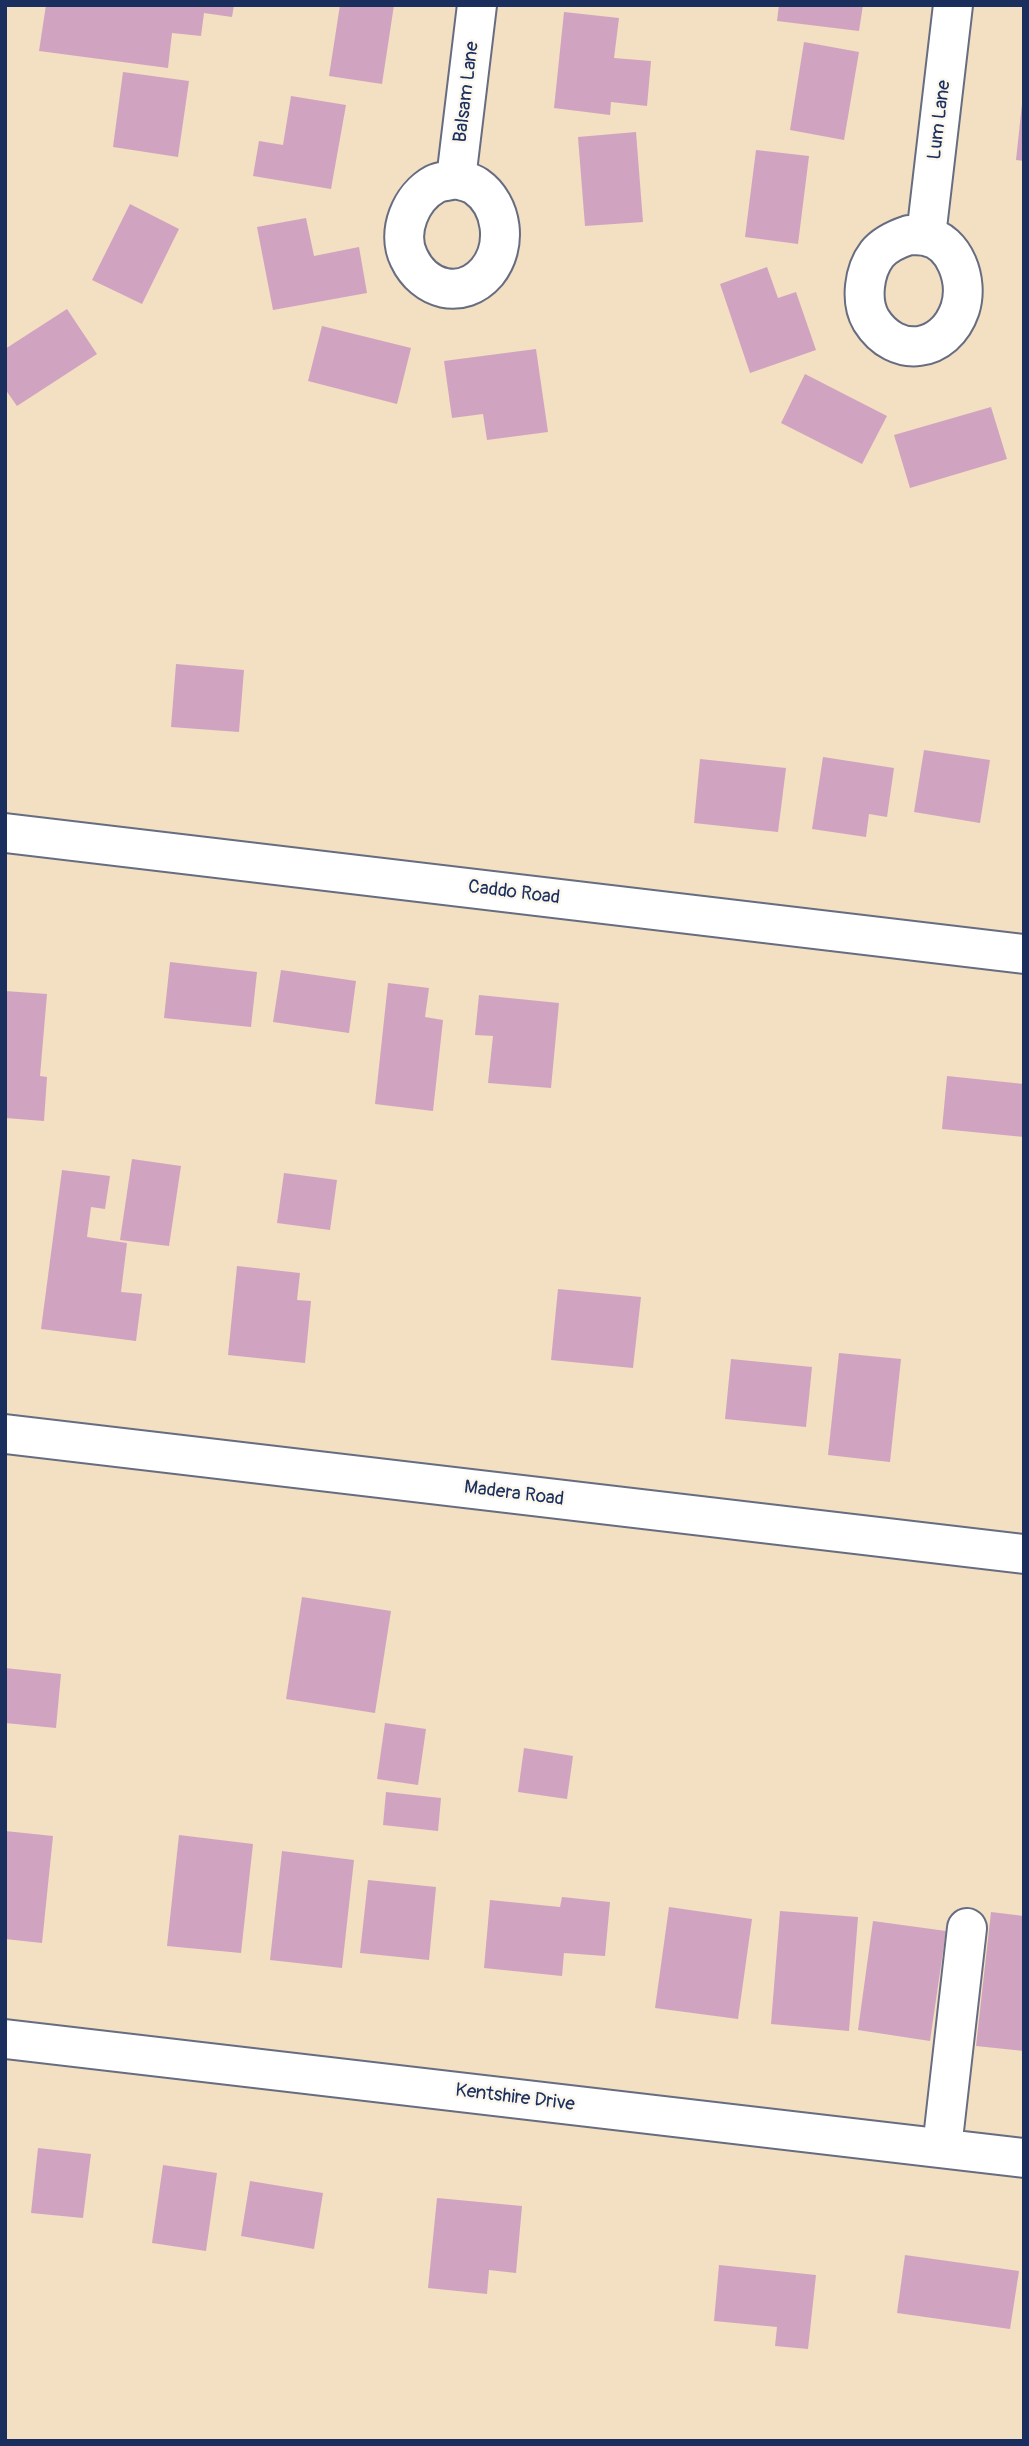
<!DOCTYPE html>
<style>
body{margin:0}
#map{position:relative;width:1029px;height:2446px;overflow:hidden;background:#f3dfc2;font-family:Pangolin,sans-serif}
canvas{display:block}
.frame{position:absolute;inset:0;border:7px solid #1b2f5e;pointer-events:none}
</style>
<div id="map">
<canvas width="1029" height="2446"></canvas>
<div class="frame"></div>
</div>
<script>
const context = document.querySelector('canvas').getContext('2d');
context.lineJoin = 'round';
function fill(path, color) { context.fillStyle = color; context.fill(path, 'evenodd'); }
function trace(path, color, width, dash) { context.strokeStyle = color; context.lineWidth = width; context.lineCap = dash ? 'butt' : 'round'; context.setLineDash(dash || []); context.stroke(path); }
function label(font, color, halo, rows, align = 'center') {
  context.font = font + ' Pangolin,sans-serif'; context.lineWidth = 5; context.setLineDash([]); context.textBaseline = 'middle'; context.strokeStyle = halo; context.fillStyle = color; for (const [text, x, y, turn = 0] of rows) {
    context.save(); context.translate(x, y); context.rotate((+turn || 0) * Math.PI / 180); context.textAlign = isNaN(turn) ? turn : align; if (halo) context.strokeText(text, 0, 0); context.fillText(text, 0, 0); context.restore();
  }
}
fill(new Path2D(`
 M 46,5 L 234,5 L 232,17 L 204,13 L 201,36 L 172,33 L 168,68 L 39,51 Z
 M 340,5 L 394,5 L 382,84 L 329,76 Z
 M 779,5 L 863,5 L 859,31 L 777,21 Z
 M 564,12 L 619,18 L 614,58 L 651,61 L 647,106 L 611,102 L 610,115 L 554,108 Z
 M 804,42 L 859,52 L 844,140 L 790,130 Z
 M 123,72 L 189,81 L 178,157 L 113,147 Z
 M 291,96 L 346,105 L 331,189 L 253,176 L 259,141 L 283,145 Z
 M 1022,104 L 1024,105 L 1024,161 L 1016,160 Z
 M 636,132 L 643,222 L 585,226 L 578,137 Z
 M 756,150 L 809,156 L 798,244 L 745,237 Z
 M 130,204 L 179,229 L 142,304 L 92,280 Z
 M 306,218 L 314,256 L 359,247 L 367,293 L 273,310 L 257,227 Z
 M 767,267 L 778,298 L 796,292 L 816,350 L 750,373 L 720,284 Z
 M 67,309 L 97,354 L 17,406 L 5,389 L 5,349 Z
 M 322,326 L 411,348 L 397,404 L 308,381 Z
 M 536,349 L 548,432 L 487,440 L 483,414 L 452,418 L 444,361 Z
 M 805,374 L 887,416 L 862,464 L 781,423 Z
 M 991,407 L 1007,459 L 910,488 L 894,435 Z
 M 176,664 L 244,670 L 239,732 L 171,727 Z
 M 924,750 L 990,760 L 980,823 L 914,812 Z
 M 823,757 L 894,768 L 887,817 L 869,814 L 866,837 L 812,829 Z
 M 700,759 L 786,768 L 778,832 L 694,823 Z
 M 170,962 L 257,972 L 251,1027 L 164,1018 Z
 M 281,970 L 356,981 L 349,1033 L 273,1022 Z
 M 388,983 L 429,988 L 425,1017 L 443,1020 L 433,1111 L 375,1104 Z
 M 5,991 L 47,994 L 40,1076 L 47,1077 L 44,1121 L 5,1118 Z
 M 479,995 L 559,1003 L 551,1088 L 488,1083 L 493,1036 L 475,1035 Z
 M 947,1076 L 1024,1084 L 1024,1137 L 942,1129 Z
 M 132,1159 L 181,1166 L 169,1246 L 120,1240 Z
 M 62,1170 L 110,1176 L 105,1209 L 91,1207 L 87,1237 L 127,1243 L 121,1292 L 142,1294 L 136,1341 L 41,1329 Z
 M 284,1173 L 337,1180 L 330,1230 L 277,1223 Z
 M 237,1266 L 300,1273 L 297,1300 L 311,1301 L 305,1363 L 228,1355 Z
 M 558,1289 L 641,1297 L 633,1368 L 551,1360 Z
 M 839,1353 L 901,1359 L 890,1462 L 828,1455 Z
 M 731,1359 L 812,1367 L 806,1427 L 725,1419 Z
 M 302,1597 L 391,1611 L 375,1713 L 286,1699 Z
 M 5,1668 L 61,1674 L 56,1728 L 5,1723 Z
 M 385,1723 L 426,1729 L 418,1785 L 377,1779 Z
 M 524,1748 L 573,1756 L 567,1799 L 518,1792 Z
 M 386,1792 L 441,1798 L 438,1831 L 383,1825 Z
 M 5,1831 L 53,1836 L 42,1943 L 5,1939 Z
 M 179,1835 L 253,1844 L 241,1953 L 167,1946 Z
 M 282,1851 L 354,1860 L 342,1968 L 270,1960 Z
 M 368,1880 L 436,1887 L 429,1960 L 360,1953 Z
 M 562,1897 L 610,1902 L 605,1956 L 564,1953 L 562,1976 L 484,1968 L 490,1900 L 560,1907 Z
 M 669,1907 L 752,1919 L 738,2019 L 655,2008 Z
 M 780,1911 L 858,1917 L 849,2031 L 771,2024 Z
 M 991,1912 L 1024,1916 L 1024,2051 L 976,2046 Z
 M 873,1921 L 946,1931 L 930,2041 L 858,2030 Z
 M 38,2148 L 91,2154 L 83,2218 L 31,2213 Z
 M 163,2165 L 217,2173 L 206,2251 L 152,2243 Z
 M 250,2181 L 323,2193 L 314,2249 L 241,2236 Z
 M 437,2198 L 522,2206 L 516,2273 L 489,2270 L 487,2294 L 428,2288 Z
 M 905,2255 L 1019,2271 L 1010,2329 L 897,2313 Z
 M 719,2265 L 816,2275 L 808,2349 L 775,2346 L 777,2327 L 714,2321 Z`), '#d0a4c0');
const minor = new Path2D(`
 M 456,179 C 463,181 470,182 476,186 C 503,205 508,246 487,272 C 462,301 424,290 409,258 C 396,232 411,197 435,184 C 441,181 449,181 456,179 Z
 M 456,179 L 477,5
 M 909,235 C 914,235 920,235 925,236 C 955,241 969,281 960,309 C 945,353 896,360 871,320 C 860,301 864,271 877,254 C 885,244 897,239 909,235 Z
 M 926,236 L 953,5
 M 5,833 L 1024,954
 M 5,1434 L 1024,1554
 M 5,2039 L 1024,2158
 M 942,2148 L 967,1928`);
trace(minor, '#676d81', 42);
trace(minor, '#fff', 38);
label('19px', '#1b2f5e', '#fbf7ec', [
 ["Balsam Lane",467,92,-83],
 ["Lum Lane",940,120,-83],
 ["Caddo Road",514,893,7],
 ["Madera Road",514,1494,7],
 ["Kentshire Drive",515,2098,7]
]);
</script>
